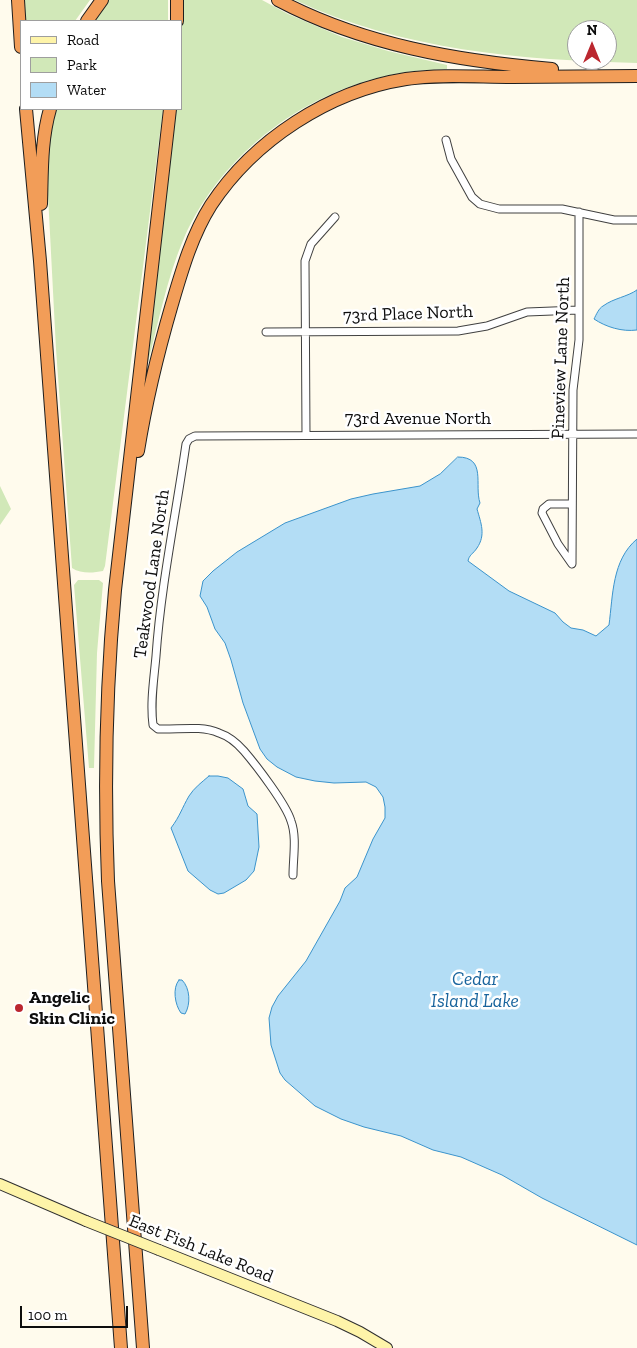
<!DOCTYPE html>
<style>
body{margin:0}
#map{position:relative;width:637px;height:1348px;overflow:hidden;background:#fffbed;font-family:"Zilla Slab",serif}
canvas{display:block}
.legend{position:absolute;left:20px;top:20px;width:162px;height:90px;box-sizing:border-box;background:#fff;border:1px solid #9e9e9e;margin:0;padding:6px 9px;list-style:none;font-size:15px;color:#0d0d0d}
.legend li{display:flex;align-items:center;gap:10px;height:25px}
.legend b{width:25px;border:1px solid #9e9e9e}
.north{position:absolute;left:567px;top:20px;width:50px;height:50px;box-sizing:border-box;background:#fff;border:1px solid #9e9e9e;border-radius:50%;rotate:0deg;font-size:14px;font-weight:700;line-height:20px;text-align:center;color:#0d0d0d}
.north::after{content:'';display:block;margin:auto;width:18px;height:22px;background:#bb272f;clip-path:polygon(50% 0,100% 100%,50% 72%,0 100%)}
.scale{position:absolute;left:20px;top:1306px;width:108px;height:22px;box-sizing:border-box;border:2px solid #0d0d0d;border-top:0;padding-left:6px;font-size:15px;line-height:18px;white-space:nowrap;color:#0d0d0d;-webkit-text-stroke:4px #fff;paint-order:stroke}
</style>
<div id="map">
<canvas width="637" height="1348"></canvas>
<ul class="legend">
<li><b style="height:6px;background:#fef4a9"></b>Road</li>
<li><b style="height:14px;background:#d1e8b8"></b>Park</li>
<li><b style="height:14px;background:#b3ddf5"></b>Water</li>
</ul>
<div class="north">N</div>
<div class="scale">100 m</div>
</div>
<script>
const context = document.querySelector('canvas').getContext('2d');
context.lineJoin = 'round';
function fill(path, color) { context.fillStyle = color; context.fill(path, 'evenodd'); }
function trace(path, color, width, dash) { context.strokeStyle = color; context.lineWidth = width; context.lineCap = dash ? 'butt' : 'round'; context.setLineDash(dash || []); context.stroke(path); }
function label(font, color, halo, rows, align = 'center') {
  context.font = font + ' "Zilla Slab",serif'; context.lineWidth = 5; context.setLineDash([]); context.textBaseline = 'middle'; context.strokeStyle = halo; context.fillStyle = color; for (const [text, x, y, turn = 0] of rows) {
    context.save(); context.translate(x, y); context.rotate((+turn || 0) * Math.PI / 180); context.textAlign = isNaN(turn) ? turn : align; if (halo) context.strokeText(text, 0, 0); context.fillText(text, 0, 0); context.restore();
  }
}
fill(new Path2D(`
 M 22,0 L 90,0 L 75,21 L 24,21 Z
 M 109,0 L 168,0 L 168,21 L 93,21 Z
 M 182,0 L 262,0 L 288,14 L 342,37 L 388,51 L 447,65 L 447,69 C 432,70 416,70 401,73 C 309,88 222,152 184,238 C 167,278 159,320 148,362 L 146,361 L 175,109 L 181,109 Z
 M 295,0 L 637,0 L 637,63 C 521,60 401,50 295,0 ZM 577,30 L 607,30 L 607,60 L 577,60 Z
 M 54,109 L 163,109 L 105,566 L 103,571 C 93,573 81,574 72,568 L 56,349 L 48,195 L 45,174 Z
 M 0,486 L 11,509 L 0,525 Z
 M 78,580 L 99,580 L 103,583 L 97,653 L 94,768 L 89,768 L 74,585 Z`), '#d1e8b8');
const water = new Path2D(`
 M 637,290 L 637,330 C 622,332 606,327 594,319 C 596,315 599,308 603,306 C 614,298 627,297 637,290 Z
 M 458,457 C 487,457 474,485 480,503 L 477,509 C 481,523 486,535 477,548 C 473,554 469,555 468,561 L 509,591 L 555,613 L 563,622 L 571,628 L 583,630 L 596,636 L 609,625 C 613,595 612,560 637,539 L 637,1245 L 542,1198 L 502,1175 L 461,1157 L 433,1150 L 401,1136 L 364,1127 L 341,1119 L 315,1106 L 285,1080 L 280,1073 L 271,1045 L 269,1018 L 272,1007 L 278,996 L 306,961 L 340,901 L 345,888 L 357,877 L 373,839 L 385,818 L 385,807 L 383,797 L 376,787 L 366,782 L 334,783 L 315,781 L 296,777 L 277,767 L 267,759 L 260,749 L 243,703 L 231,660 L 225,643 L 215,629 L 207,607 L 200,596 L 203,581 L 213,571 L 237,552 L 285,523 L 351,499 L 373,494 L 420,486 L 440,474 Z
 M 209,776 L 218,776 L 228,778 L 243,789 L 248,806 L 257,814 L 259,847 L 254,871 L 246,880 L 224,893 L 218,894 L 210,890 L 188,871 L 171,828 C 180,816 182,808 189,796 C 194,788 202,782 209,776 Z
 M 179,980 L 182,980 C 190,988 191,1004 185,1014 L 181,1013 C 175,1005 172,988 179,980 Z`);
fill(water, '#b3ddf5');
trace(water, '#3b93cb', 1);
const street = new Path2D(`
 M 446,140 L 451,159 L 472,197 L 480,204 L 499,209 L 562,209 L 614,220 L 637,220
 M 266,332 L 458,331 L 487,326 L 527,312 L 578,310
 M 306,435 L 305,261 L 311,244 L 335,217
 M 572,504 L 549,504 L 543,509 L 542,513 L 558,544 L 572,564 L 573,390 L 579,340 L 579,212
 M 293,875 C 293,858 297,837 291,821 C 286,804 256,765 244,751 C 237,743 228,736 219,733 C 200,725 178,730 158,729 L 153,725 C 150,702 154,679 156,656 C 161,585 176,514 186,444 L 189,439 L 195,436 L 637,434`);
const secondary = new Path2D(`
 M 0,1184 L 86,1221
 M 159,1250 L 337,1321 L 360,1332 L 387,1348`);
const highway = new Path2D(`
 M 18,0 L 21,47
 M 278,0 C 363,45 458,61 552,69
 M 87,21 L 102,0
 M 177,21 L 177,0
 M 26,109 L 40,261 L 121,1348
 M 41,204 C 42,172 41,140 50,109
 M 138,451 C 146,401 158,352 172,304 C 182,270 192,235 211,205 C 254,140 329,91 406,79 C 441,74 477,77 512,77 C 554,77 595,76 637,76
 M 143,1348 L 108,881 C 104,783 106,687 115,590 L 170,109`);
trace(street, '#404040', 9);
trace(secondary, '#2f2f2f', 12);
trace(highway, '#1e1e1e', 14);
trace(street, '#fff', 7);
trace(secondary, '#fef4a9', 10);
trace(highway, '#f29d58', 12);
const secondaryBridge = new Path2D(`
 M 86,1221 L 159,1250`);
trace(secondaryBridge, '#2f2f2f', 12, []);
trace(secondaryBridge, '#fef4a9', 10);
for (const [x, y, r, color] of [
 [19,1008,5,"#bb272f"]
]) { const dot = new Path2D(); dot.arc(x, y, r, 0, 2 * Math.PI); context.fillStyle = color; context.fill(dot); trace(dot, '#fff', 2); }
label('18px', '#0d0d0d', '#fff', [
 ["73rd Place North",408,314,-2],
 ["Pineview Lane North",561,358,-88],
 ["73rd Avenue North",418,419],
 ["Teakwood Lane North",152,574,-82],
 ["East Fish Lake Road",201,1249,22]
]);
label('bold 18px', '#0d0d0d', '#fff', [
 ["Angelic",29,998],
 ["Skin Clinic",29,1019]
], 'left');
label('italic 19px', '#18649d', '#fff', [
 ["Cedar",475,980],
 ["Island Lake",475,1002]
]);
</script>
